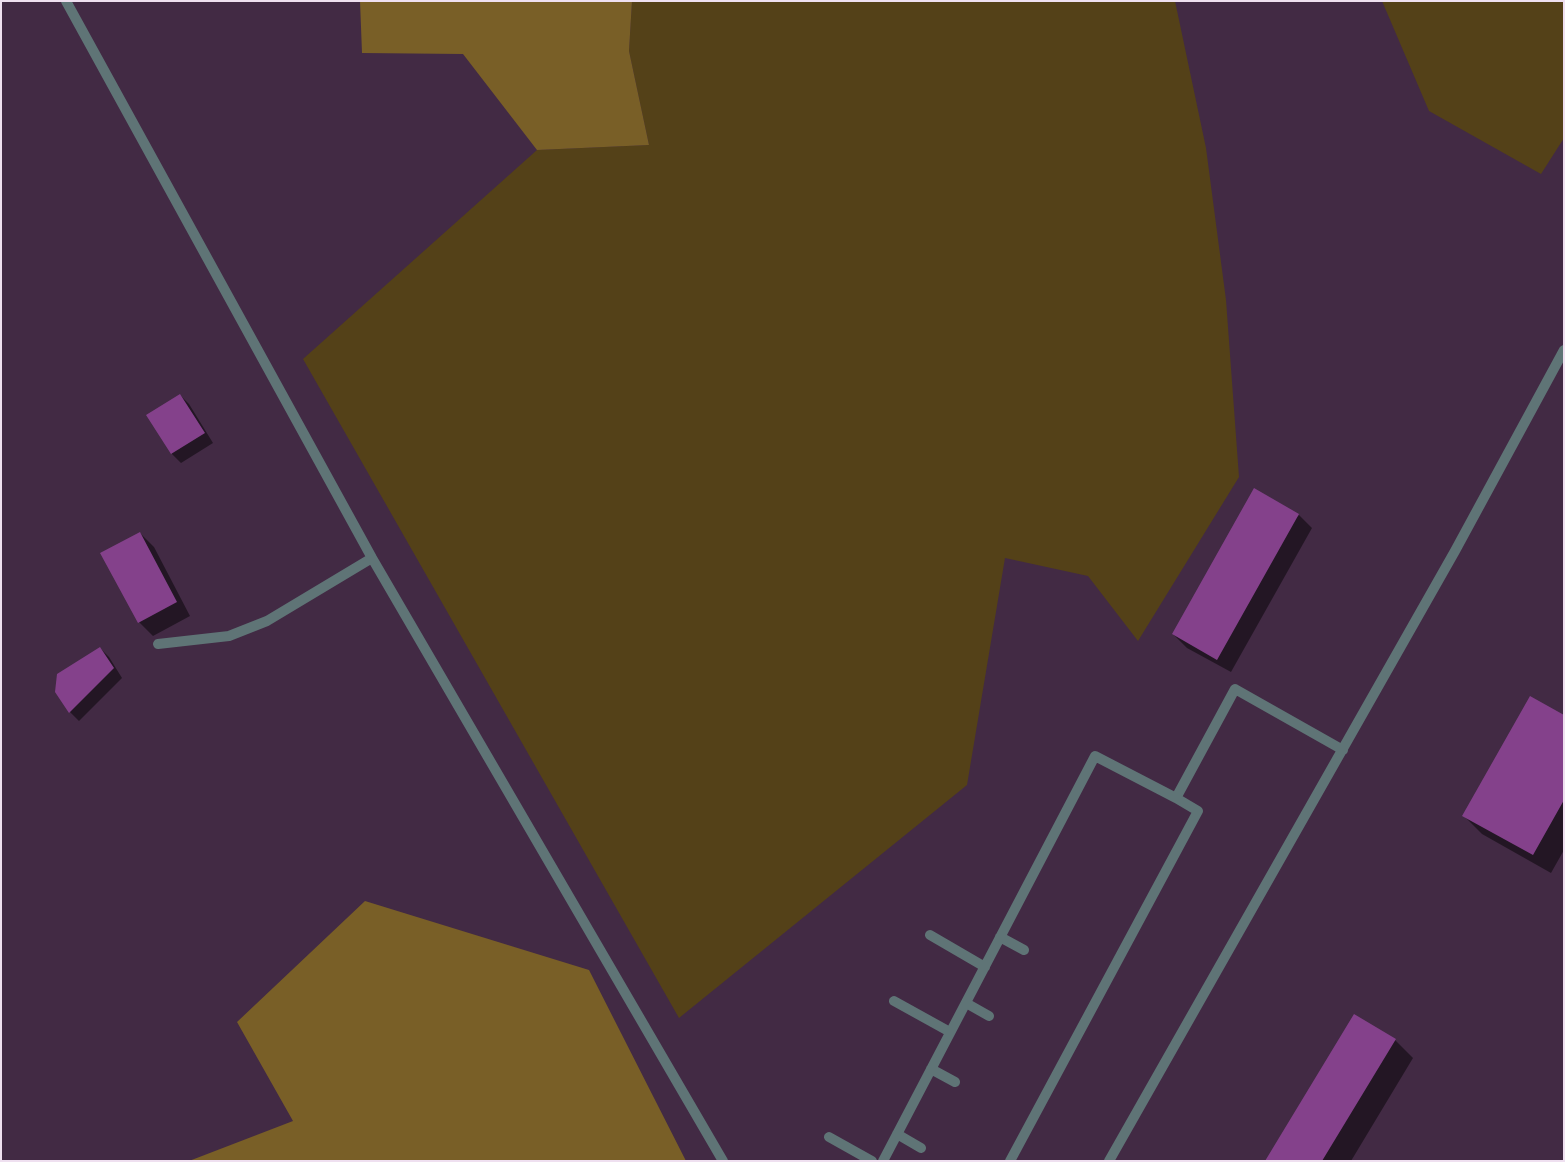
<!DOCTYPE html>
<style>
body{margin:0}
#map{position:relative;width:1565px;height:1162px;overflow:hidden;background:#422a44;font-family:Montserrat,sans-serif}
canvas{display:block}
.frame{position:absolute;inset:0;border:2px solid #efe0f0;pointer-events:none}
</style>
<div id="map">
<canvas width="1565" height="1162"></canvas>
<div class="frame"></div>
</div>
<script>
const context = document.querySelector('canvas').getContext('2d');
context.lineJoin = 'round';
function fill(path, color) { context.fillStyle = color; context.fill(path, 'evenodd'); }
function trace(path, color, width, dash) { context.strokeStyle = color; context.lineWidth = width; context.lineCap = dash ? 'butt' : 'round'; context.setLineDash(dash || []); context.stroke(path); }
fill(new Path2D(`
 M 632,1 L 1175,1 L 1206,148 L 1226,300 L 1239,477 L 1138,641 L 1088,576 L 1005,558 L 967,785 L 679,1018 L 303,359 L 537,150 L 649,145 L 629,51 Z
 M 1382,1 L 1564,1 L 1564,138 L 1541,174 L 1429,111 Z`), '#544118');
fill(new Path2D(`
 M 360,1 L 632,1 L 629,51 L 649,145 L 537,150 L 463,54 L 362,53 Z
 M 365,901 L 589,970 L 686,1161 L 189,1161 L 293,1121 L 237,1022 Z`), '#795f27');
fill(new Path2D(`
 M 180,395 L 189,404 L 213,443 L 181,463 L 172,454 L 148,415 Z
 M 1299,515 L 1312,528 L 1231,672 L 1187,648 L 1173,634 Z
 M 140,533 L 154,547 L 190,616 L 153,636 L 139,622 Z
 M 100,648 L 109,657 L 122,678 L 79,721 L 70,712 L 56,691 Z
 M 1564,717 L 1564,850 L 1551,873 L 1482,834 L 1464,816 Z
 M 1395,1040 L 1413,1058 L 1351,1161 L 1267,1161 Z`), '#0007');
fill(new Path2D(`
 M 180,394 L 205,433 L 171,454 L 146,415 Z
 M 1254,488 L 1299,514 L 1217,660 L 1172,634 Z
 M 140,532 L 177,602 L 138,623 L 100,553 Z
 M 100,647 L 114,668 L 69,713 L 55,692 L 57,674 Z
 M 1530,696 L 1564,715 L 1564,800 L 1533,855 L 1462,816 Z
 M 1354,1014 L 1396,1039 L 1322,1161 L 1265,1161 Z`), '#84418b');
trace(new Path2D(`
 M 66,1 L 372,558 L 723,1161
 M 158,644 L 229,636 L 267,621 L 372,558
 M 930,935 L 985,967
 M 1000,937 L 1024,950
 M 894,1001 L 950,1032
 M 966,1003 L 989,1016
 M 931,1069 L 955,1082
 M 897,1134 L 921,1148
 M 829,1137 L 872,1161
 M 883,1161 L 1095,756 L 1176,798 L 1235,689 L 1343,750
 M 1010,1161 L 1198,811 L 1176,798
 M 1109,1161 L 1455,551 L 1564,350`), '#5f7476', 10);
</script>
